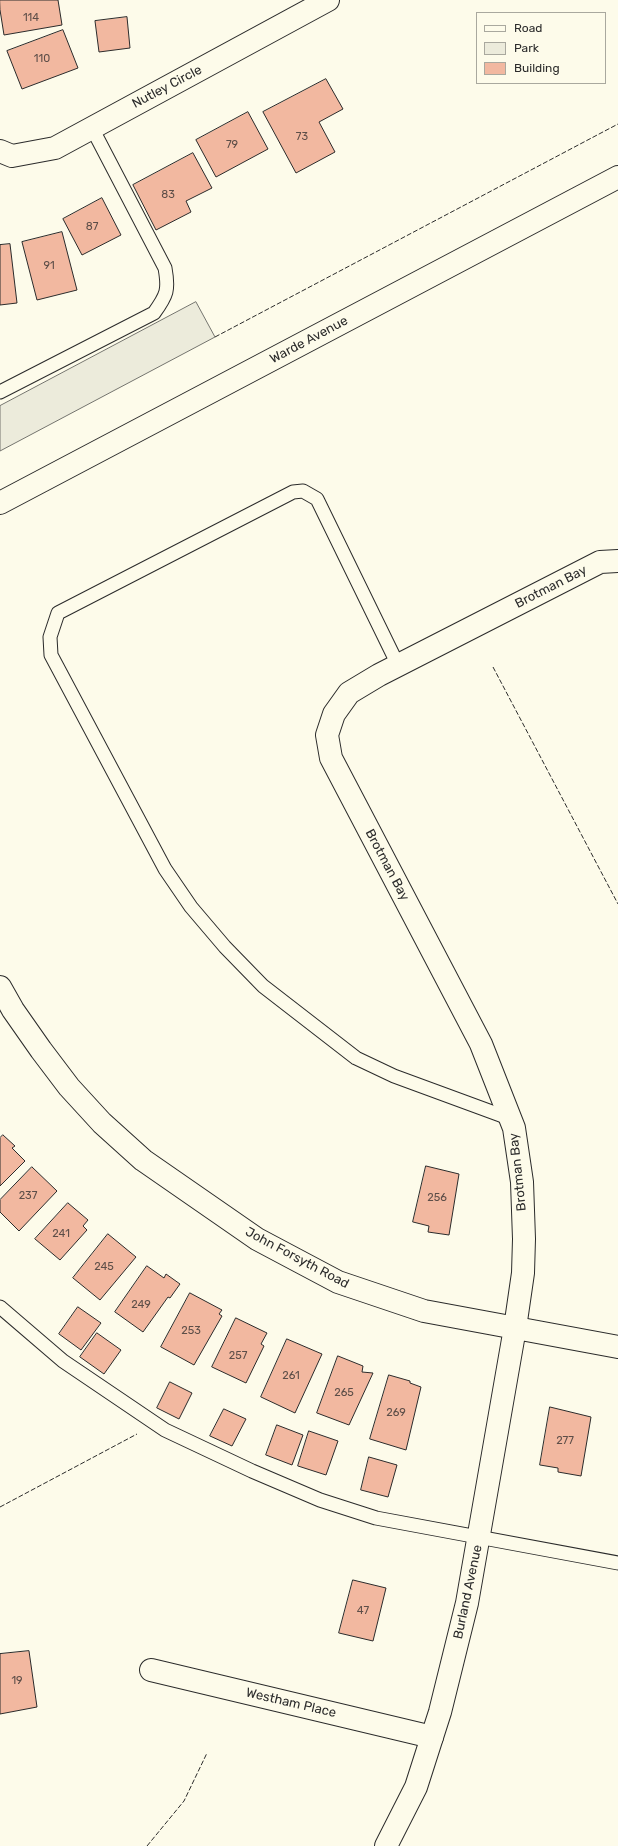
<!DOCTYPE html>
<style>
body{margin:0}
#map{position:relative;width:618px;height:1846px;overflow:hidden;background:#fdfbea;font-family:Rubik,sans-serif}
canvas{display:block}
.legend{position:absolute;left:476px;top:12px;width:130px;height:72px;box-sizing:border-box;background:#fdfbea;border:1px solid #a9a89e;margin:0;padding:5px 7px;list-style:none;font-size:12px;color:#2b2b2b}
.legend li{display:flex;align-items:center;gap:8px;height:20px}
.legend b{width:20px;border:1px solid #a9a89e}
</style>
<div id="map">
<canvas width="618" height="1846"></canvas>
<ul class="legend">
<li><b style="height:5px;background:#fdfbea"></b>Road</li>
<li><b style="height:11px;background:#ecebdb"></b>Park</li>
<li><b style="height:11px;background:#f2b8a0"></b>Building</li>
</ul>
</div>
<script>
const context = document.querySelector('canvas').getContext('2d');
context.lineJoin = 'round';
function fill(path, color) { context.fillStyle = color; context.fill(path, 'evenodd'); }
function trace(path, color, width, dash) { context.strokeStyle = color; context.lineWidth = width; context.lineCap = dash ? 'butt' : 'round'; context.setLineDash(dash || []); context.stroke(path); }
function label(font, color, halo, rows, align = 'center') {
  context.font = font + ' Rubik,sans-serif'; context.lineWidth = 3; context.setLineDash([]); context.textBaseline = 'middle'; context.strokeStyle = halo; context.fillStyle = color; for (const [text, x, y, turn = 0] of rows) {
    context.save(); context.translate(x, y); context.rotate((+turn || 0) * Math.PI / 180); context.textAlign = isNaN(turn) ? turn : align; if (halo) context.strokeText(text, 0, 0); context.fillText(text, 0, 0); context.restore();
  }
}
const green = new Path2D(`
 M 196,302 L 215,337 L 0,451 L 0,406 Z`);
fill(green, '#ecebdb');
trace(green, '#74746e', 1);
const building = new Path2D(`
 M 0,0 L 58,0 L 62,25 L 4,35 L 0,10 Z
 M 127,17 L 130,48 L 99,52 L 95,21 Z
 M 63,30 L 78,68 L 22,89 L 7,51 Z
 M 326,79 L 343,109 L 319,122 L 335,152 L 296,173 L 263,112 Z
 M 248,112 L 268,149 L 216,177 L 196,140 Z
 M 193,153 L 212,188 L 186,201 L 191,212 L 156,230 L 133,185 Z
 M 102,198 L 121,235 L 82,255 L 63,219 Z
 M 62,232 L 77,290 L 37,300 L 22,242 Z
 M 10,244 L 17,303 L 0,305 L 0,245 Z
 M 3,1135 L 15,1146 L 12,1148 L 25,1161 L 0,1186 L 0,1138 Z
 M 426,1166 L 459,1174 L 449,1235 L 428,1232 L 429,1226 L 413,1222 Z
 M 32,1167 L 57,1191 L 19,1231 L 0,1212 L 0,1200 Z
 M 68,1203 L 88,1220 L 83,1226 L 87,1230 L 60,1260 L 35,1239 Z
 M 108,1234 L 136,1257 L 100,1300 L 73,1278 Z
 M 147,1266 L 164,1278 L 166,1274 L 180,1284 L 170,1298 L 168,1297 L 143,1332 L 115,1312 Z
 M 190,1293 L 222,1310 L 219,1314 L 222,1316 L 194,1365 L 161,1347 Z
 M 78,1307 L 101,1323 L 81,1350 L 59,1334 Z
 M 236,1318 L 267,1333 L 261,1344 L 264,1346 L 246,1383 L 212,1367 Z
 M 97,1333 L 121,1350 L 104,1374 L 80,1357 Z
 M 287,1339 L 322,1354 L 295,1413 L 261,1397 Z
 M 338,1356 L 363,1366 L 362,1372 L 373,1373 L 349,1425 L 317,1413 Z
 M 389,1375 L 410,1381 L 410,1383 L 421,1387 L 406,1450 L 370,1439 Z
 M 170,1382 L 192,1393 L 179,1419 L 157,1408 Z
 M 550,1407 L 591,1417 L 581,1476 L 558,1472 L 558,1468 L 540,1465 Z
 M 224,1409 L 246,1419 L 232,1446 L 210,1436 Z
 M 277,1425 L 303,1435 L 292,1465 L 266,1455 Z
 M 309,1431 L 338,1441 L 326,1475 L 298,1466 Z
 M 369,1457 L 397,1465 L 388,1497 L 361,1490 Z
 M 353,1580 L 386,1588 L 373,1641 L 339,1633 Z
 M 29,1651 L 37,1707 L 0,1714 L 0,1654 Z`);
fill(building, '#f2b8a0');
trace(building, '#2b2b2b', 1);
const lane = new Path2D(`
 M 0,392 L 154,313 C 167,295 169,290 165,268 L 92,128
 M 398,665 L 317,499 L 303,491 L 293,492 L 58,613 L 50,637 L 51,655 L 165,869 L 191,907 L 225,947 L 263,986 L 356,1058 L 394,1076 L 511,1119
 M 0,1307 L 63,1361 L 165,1430 L 252,1471 L 320,1500 L 376,1518 L 618,1563`);
const street = new Path2D(`
 M 0,151 L 12,156 L 55,148 L 328,0
 M 515,1328 L 523,1273 L 524,1239 L 522,1182 L 514,1128 L 481,1044 L 331,758 L 327,735 L 334,714 L 349,693 L 379,675 L 600,562 L 618,561
 M 151,1670 L 432,1737`);
const secondary = new Path2D(`
 M 0,503 L 618,177
 M 0,987 L 13,1010 L 41,1050 L 69,1087 L 102,1123 L 143,1160 L 257,1239 L 338,1282 L 424,1311 L 618,1347
 M 386,1846 L 416,1787 L 440,1712 L 467,1603 L 515,1328`);
trace(lane, '#2b2b2b', 15);
trace(street, '#2b2b2b', 24);
trace(secondary, '#2b2b2b', 24);
trace(lane, '#fdfbea', 13);
trace(street, '#fdfbea', 22);
trace(secondary, '#fdfbea', 22);
trace(new Path2D(`
 M 215,337 L 618,124
 M 493,667 L 618,904
 M 0,1507 L 137,1434
 M 147,1846 L 184,1801 L 207,1753`), '#2b2b2b', 1, [5, 2]);
label('11px', '#5d4e48', null, [
 ["114",31,18],
 ["110",42,59],
 ["73",302,137],
 ["79",232,145],
 ["83",168,195],
 ["87",92,227],
 ["91",49,266],
 ["237",28,1196],
 ["256",437,1198],
 ["241",61,1234],
 ["245",104,1267],
 ["249",141,1305],
 ["253",191,1331],
 ["257",238,1356],
 ["261",291,1376],
 ["265",344,1393],
 ["269",396,1413],
 ["277",565,1441],
 ["47",363,1611],
 ["19",17,1681]
]);
label('13px', '#2b2b2b', '#fdfbea', [
 ["Nutley Circle",167,87,-28],
 ["Warde Avenue",309,340,-28],
 ["Brotman Bay",551,587,-27],
 ["Brotman Bay",387,865,62],
 ["Brotman Bay",518,1172,-96],
 ["John Forsyth Road",297,1258,28],
 ["Burland Avenue",468,1592,-78],
 ["Westham Place",291,1703,13]
]);
</script>
